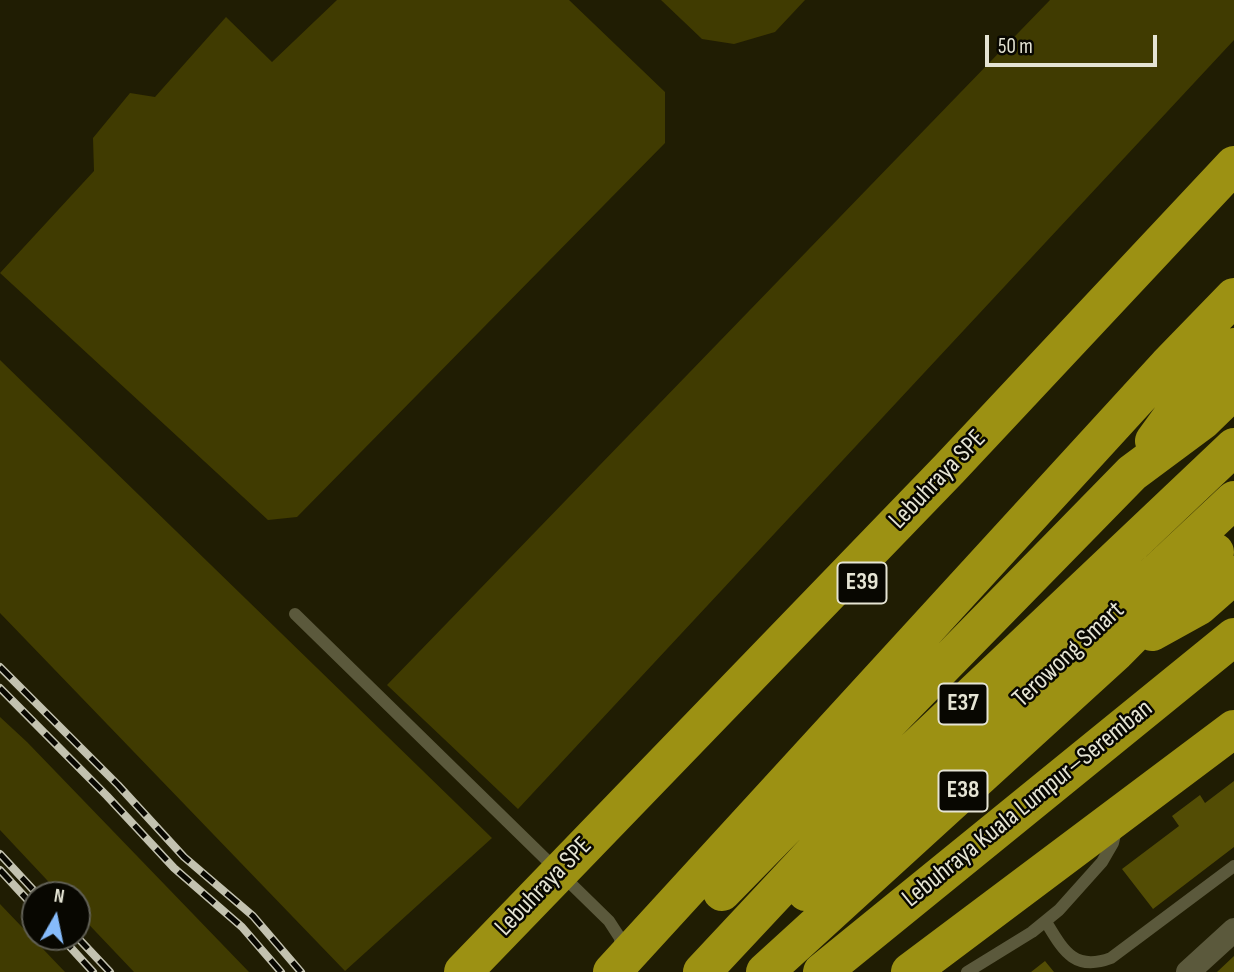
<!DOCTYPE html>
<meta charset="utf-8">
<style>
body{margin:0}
#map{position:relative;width:1234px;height:972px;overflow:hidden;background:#201d03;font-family:"Sofia Sans Condensed",sans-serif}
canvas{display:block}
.north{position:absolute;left:21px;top:881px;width:70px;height:70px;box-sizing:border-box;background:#080701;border:2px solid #605f55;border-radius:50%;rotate:9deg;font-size:19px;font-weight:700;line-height:28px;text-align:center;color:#e5e4d4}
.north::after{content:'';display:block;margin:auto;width:24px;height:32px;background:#86bbfb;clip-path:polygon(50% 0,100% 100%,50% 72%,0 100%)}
.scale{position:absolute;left:985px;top:35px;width:172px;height:32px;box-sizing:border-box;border:4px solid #e5e4d4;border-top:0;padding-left:9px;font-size:21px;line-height:24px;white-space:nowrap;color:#e5e4d4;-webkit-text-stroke:5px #080701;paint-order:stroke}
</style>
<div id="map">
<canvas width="1234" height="972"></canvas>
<div class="north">N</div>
<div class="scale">50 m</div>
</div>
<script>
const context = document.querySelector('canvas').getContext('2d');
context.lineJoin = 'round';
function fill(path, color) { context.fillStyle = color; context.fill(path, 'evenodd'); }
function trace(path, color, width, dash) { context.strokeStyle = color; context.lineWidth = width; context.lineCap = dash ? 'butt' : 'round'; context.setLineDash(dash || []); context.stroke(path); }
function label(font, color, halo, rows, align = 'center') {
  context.font = font + ' "Sofia Sans Condensed",sans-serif'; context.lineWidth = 5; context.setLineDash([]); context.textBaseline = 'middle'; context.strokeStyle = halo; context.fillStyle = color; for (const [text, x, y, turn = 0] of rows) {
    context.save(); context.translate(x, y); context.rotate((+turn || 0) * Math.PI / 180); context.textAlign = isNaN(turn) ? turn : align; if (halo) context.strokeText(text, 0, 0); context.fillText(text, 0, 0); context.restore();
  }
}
fill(new Path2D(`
 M 337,0 L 569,0 L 665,92 L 665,143 L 297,517 L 268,520 L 0,273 L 94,171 L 93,138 L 130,93 L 155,97 L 226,17 L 272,62 Z
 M 661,0 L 805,0 L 775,32 L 734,44 L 702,39 Z
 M 1050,0 L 1234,0 L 1234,40 L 518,809 L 387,685 Z
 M 0,360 L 492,838 L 345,971 L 0,613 Z
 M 0,717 L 27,742 L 249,972 L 134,972 L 77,912 L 77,895 L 61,895 L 0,830 Z
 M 0,904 L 65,972 L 0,972 Z`), '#403b01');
fill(new Path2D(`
 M 1234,781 L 1234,847 L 1153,909 L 1122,869 L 1179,826 L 1172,816 L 1200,795 L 1205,803 Z
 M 1234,956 L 1234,972 L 1217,972 Z
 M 1045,961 L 1054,972 L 1031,972 Z`), '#534d05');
trace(new Path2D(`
 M 295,614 L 609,921 L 620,938 L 621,951
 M 1046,922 C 1063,950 1074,972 1111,958 L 1234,866
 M 967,972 L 1032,932 L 1059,910 L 1102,862 L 1113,843 L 1116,830`), '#5b593c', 12);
trace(new Path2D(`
 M 1188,972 L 1234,930`), '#5b593c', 24);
trace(new Path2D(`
 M 1154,441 L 1178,408 L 1234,347
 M 1152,632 L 1199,606 L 1234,575
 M 722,892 L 1132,473 L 1202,421 L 1234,390
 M 806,892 L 910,804 L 1234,500
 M 463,972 L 949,469 L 1234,165
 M 612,972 L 1168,365 L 1234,297
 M 702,972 L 877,785 L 1234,447
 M 765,972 L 1116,652 L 1215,552
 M 822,972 L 1234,637
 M 910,972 L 1234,729`), '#9c9113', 38);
const rail = new Path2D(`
 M 0,667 L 118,785 L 184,857 L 253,916 L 301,972
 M 0,688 L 107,796 L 174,868 L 242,927 L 281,972
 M 0,854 L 38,895
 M 0,870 L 35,908
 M 61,937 L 93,972
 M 77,937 L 110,972`);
trace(rail, '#c3c2b0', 8);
trace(rail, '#080701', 5, [16]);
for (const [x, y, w] of [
 [862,583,49],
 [963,704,49],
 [963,791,49]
]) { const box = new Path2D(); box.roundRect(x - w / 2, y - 20.5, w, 41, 5); context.fillStyle = '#080701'; context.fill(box); trace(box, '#e5e4d4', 2); }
label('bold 24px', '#e5e4d4', null, [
 ["E39",862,583],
 ["E37",963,704],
 ["E38",963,791]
]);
label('26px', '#e5e4d4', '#080701', [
 ["Lebuhraya SPE",938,480,-46],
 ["Terowong Smart",1069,655,-43],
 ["Lebuhraya Kuala Lumpur–Seremban",1028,804,-39],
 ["Lebuhraya SPE",544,887,-46]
]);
</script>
